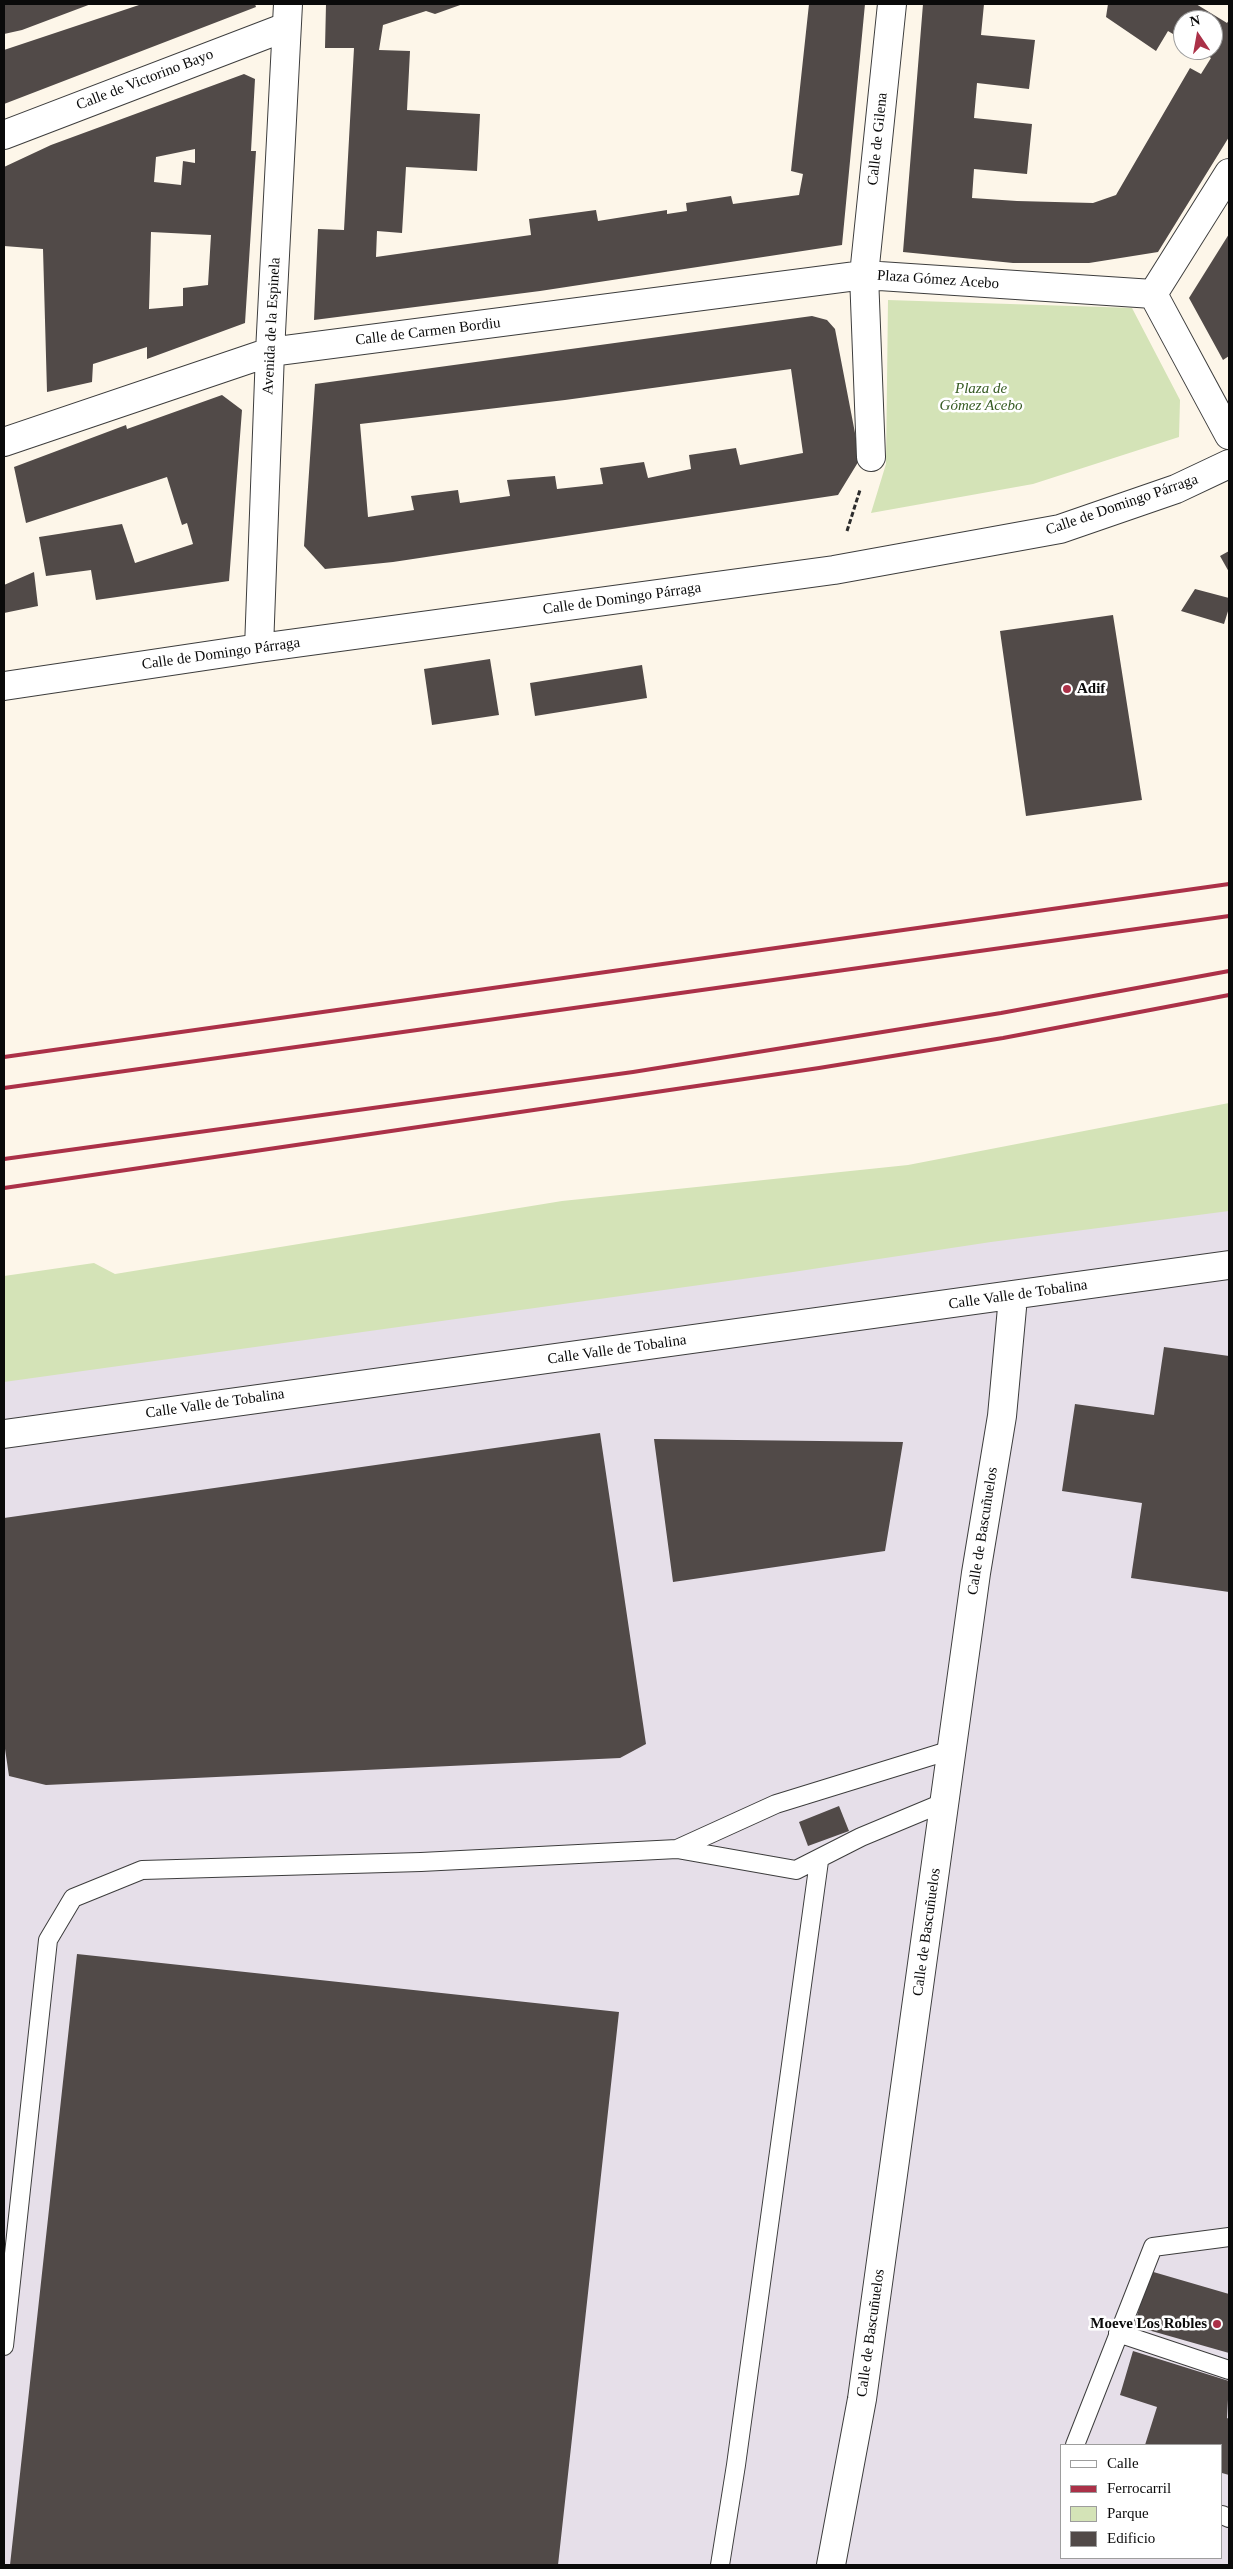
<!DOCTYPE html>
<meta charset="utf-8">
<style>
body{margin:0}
#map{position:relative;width:1233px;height:2569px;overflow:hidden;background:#fdf6e9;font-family:Georgia,serif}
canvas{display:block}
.frame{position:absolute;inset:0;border:5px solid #0a0a0a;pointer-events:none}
.legend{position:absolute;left:1060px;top:2444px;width:162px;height:115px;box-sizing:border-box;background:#fff;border:1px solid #9d9d9d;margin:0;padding:6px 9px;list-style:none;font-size:15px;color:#0a0a0a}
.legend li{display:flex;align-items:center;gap:10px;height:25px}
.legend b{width:25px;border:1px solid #9d9d9d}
.north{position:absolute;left:1173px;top:10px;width:50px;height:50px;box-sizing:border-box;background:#fff;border:1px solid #9d9d9d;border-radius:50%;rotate:348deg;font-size:14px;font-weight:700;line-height:20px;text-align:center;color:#0a0a0a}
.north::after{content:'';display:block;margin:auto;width:18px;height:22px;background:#ab3148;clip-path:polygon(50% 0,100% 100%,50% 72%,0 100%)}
</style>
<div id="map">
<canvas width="1233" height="2569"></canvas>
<div class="frame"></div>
<ul class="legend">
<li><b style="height:6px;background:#fff"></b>Calle</li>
<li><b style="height:6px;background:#ab3148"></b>Ferrocarril</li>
<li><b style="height:14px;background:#d4e3b7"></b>Parque</li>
<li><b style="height:14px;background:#514a48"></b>Edificio</li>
</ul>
<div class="north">N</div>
</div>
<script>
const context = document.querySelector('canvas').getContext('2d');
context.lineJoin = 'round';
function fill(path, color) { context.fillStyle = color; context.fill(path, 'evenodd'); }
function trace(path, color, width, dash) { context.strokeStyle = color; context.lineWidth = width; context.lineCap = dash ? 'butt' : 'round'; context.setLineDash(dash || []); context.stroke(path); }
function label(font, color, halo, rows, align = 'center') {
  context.font = font + ' Georgia,serif'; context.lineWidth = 5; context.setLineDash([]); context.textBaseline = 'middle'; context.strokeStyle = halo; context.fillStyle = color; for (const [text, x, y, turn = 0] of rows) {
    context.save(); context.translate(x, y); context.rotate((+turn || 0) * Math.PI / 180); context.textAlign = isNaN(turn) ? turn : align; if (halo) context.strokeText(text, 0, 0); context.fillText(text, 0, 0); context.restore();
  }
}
fill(new Path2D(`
 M 1229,1160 L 1229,2565 L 4,2565 L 4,1368 ZM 1062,2445 L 1222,2445 L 1222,2558 L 1062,2558 Z`), '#e6dfe9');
fill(new Path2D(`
 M 888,300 L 1132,308 L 1180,400 L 1179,437 L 1033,484 L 871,513 L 886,464 Z
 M 1229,1103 L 1229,1211 L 991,1242 L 793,1272 L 4,1382 L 4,1276 L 94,1263 L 115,1274 L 562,1201 L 908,1165 Z`), '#d4e3b7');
fill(new Path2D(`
 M 4,4 L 91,4 L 22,30 L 4,34 Z
 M 142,4 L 255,4 L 256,7 L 4,104 L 4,50 Z
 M 326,4 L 463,4 L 435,14 L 426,11 L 383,25 L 379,50 L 410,51 L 407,110 L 480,114 L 477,171 L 406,167 L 402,233 L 377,231 L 376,257 L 531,235 L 529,219 L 596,210 L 598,221 L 667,210 L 667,214 L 687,211 L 686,203 L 731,196 L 733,204 L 799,195 L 803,174 L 791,171 L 809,4 L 865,4 L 842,245 L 540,291 L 314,320 L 318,229 L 344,230 L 354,48 L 325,48 Z
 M 923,4 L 984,4 L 981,35 L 1035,40 L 1029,89 L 977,83 L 974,118 L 1032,124 L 1027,174 L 974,169 L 972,198 L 1017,201 L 1093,203 L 1116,195 L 1190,68 L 1201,74 L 1211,58 L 1199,50 L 1213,50 L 1213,20 L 1183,20 L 1183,40 L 1168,31 L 1156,51 L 1106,17 L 1108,4 L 1196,4 L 1227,23 L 1229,20 L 1229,137 L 1158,252 L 1089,263 L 1013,263 L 903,252 Z
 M 244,74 L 255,79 L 251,151 L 256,151 L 245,323 L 147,359 L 147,347 L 93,364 L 92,382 L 47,392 L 43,249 L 4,246 L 4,167 L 51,145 ZM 195,149 L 195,163 L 183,161 L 181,185 L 154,182 L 156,157 ZM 151,232 L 211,235 L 208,285 L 183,288 L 183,306 L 149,309 Z
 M 1229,234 L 1229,356 L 1223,360 L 1189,298 Z
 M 812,316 L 827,320 L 835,329 L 860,459 L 838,495 L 393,562 L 325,569 L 304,546 L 315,384 ZM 791,369 L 803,453 L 740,465 L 736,448 L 689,455 L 691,469 L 648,478 L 644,462 L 600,468 L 603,484 L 557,489 L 555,476 L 507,480 L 510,496 L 460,503 L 458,490 L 411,496 L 414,510 L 368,517 L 360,424 L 565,400 Z
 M 222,395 L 242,410 L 229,581 L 96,600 L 91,570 L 46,576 L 39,537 L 122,524 L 135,563 L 193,544 L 187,523 L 182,525 L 167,477 L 26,523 L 14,467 L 126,425 L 127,429 Z
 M 1229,551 L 1229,572 L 1220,556 Z
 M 34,572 L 38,606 L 4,613 L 4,585 Z
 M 1195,589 L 1229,598 L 1229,608 L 1224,624 L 1181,611 Z
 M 1113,615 L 1142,800 L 1026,816 L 1000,631 Z
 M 490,659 L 499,715 L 432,725 L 424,669 Z
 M 642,665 L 647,698 L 535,716 L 530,683 Z
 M 1164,1347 L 1229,1356 L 1229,1592 L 1131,1578 L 1142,1503 L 1062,1491 L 1075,1404 L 1154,1415 Z
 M 600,1433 L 646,1744 L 620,1758 L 46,1785 L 9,1776 L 4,1742 L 4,1518 Z
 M 654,1439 L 903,1442 L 885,1551 L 673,1582 Z
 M 839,1806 L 849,1831 L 808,1846 L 799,1822 Z
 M 77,1954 L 619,2012 L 558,2565 L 10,2565 Z
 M 1150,2271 L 1229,2294 L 1229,2353 L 1134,2326 Z
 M 1133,2351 L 1229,2381 L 1227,2418 L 1229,2419 L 1229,2475 L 1222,2473 L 1222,2445 L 1145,2445 L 1157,2407 L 1120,2395 Z`), '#514a48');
const service = new Path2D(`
 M 945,1802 L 861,1837 L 796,1870 L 677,1849 L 776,1804 L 951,1750
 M 1118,2333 L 1229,2370
 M 4,2346 L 48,1940 L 73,1898 L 142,1870 L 421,1862 L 677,1849
 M 1075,2445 L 1153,2247 L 1229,2237
 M 1222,2515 L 1229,2518
 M 720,2565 L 736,2465 L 819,1861`);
const minor = new Path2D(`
 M 4,135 L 286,27
 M 1153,294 L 1229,435
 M 1153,294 L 1229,173
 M 4,442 L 270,352 L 864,275 L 1153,294
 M 871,457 L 864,275 L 892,4
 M 259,648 L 270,352 L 288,4
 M 4,686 L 259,648 L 834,570 L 1060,529 L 1176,489 L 1229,464
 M 4,1434 L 1229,1265
 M 831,2565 L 862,2399 L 976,1573 L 1002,1416 L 1013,1297`);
trace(service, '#3d3d3d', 20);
trace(minor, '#3d3d3d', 30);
trace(new Path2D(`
 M 847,531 L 860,490`), '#2c2c2c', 3, [5, 2.5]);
trace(service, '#fff', 18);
trace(minor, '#fff', 28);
trace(new Path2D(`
 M 4,1057 L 1229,884
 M 4,1088 L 1229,916
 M 4,1159 L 633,1072 L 1001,1013 L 1229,971
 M 4,1188 L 819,1068 L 1003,1038 L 1229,995`), '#ab3148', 4);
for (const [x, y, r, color] of [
 [1067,689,5,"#ab3148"],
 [1217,2324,5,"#ab3148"]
]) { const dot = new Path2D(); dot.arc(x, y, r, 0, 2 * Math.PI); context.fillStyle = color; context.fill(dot); trace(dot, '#fff', 2); }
label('15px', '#0a0a0a', '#fff', [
 ["Calle de Victorino Bayo",145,80,-21],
 ["Calle de Gilena",878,139,-84],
 ["Plaza Gómez Acebo",938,280,4],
 ["Avenida de la Espinela",272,326,-87],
 ["Calle de Carmen Bordiu",428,332,-7],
 ["Calle de Domingo Párraga",1122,505,-19],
 ["Calle de Domingo Párraga",622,599,-8],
 ["Calle de Domingo Párraga",221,654,-8],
 ["Calle Valle de Tobalina",1018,1295,-8],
 ["Calle Valle de Tobalina",617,1350,-8],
 ["Calle Valle de Tobalina",215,1404,-8],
 ["Calle de Bascuñuelos",983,1531,-81],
 ["Calle de Bascuñuelos",927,1932,-82],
 ["Calle de Bascuñuelos",871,2333,-82]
]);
label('italic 15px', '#355a22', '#fff', [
 ["Plaza de",981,389],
 ["Gómez Acebo",981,406]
]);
label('bold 15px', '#0a0a0a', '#fff', [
 ["Adif",1077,689],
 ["Moeve Los Robles",1207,2324,"right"]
], 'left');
</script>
